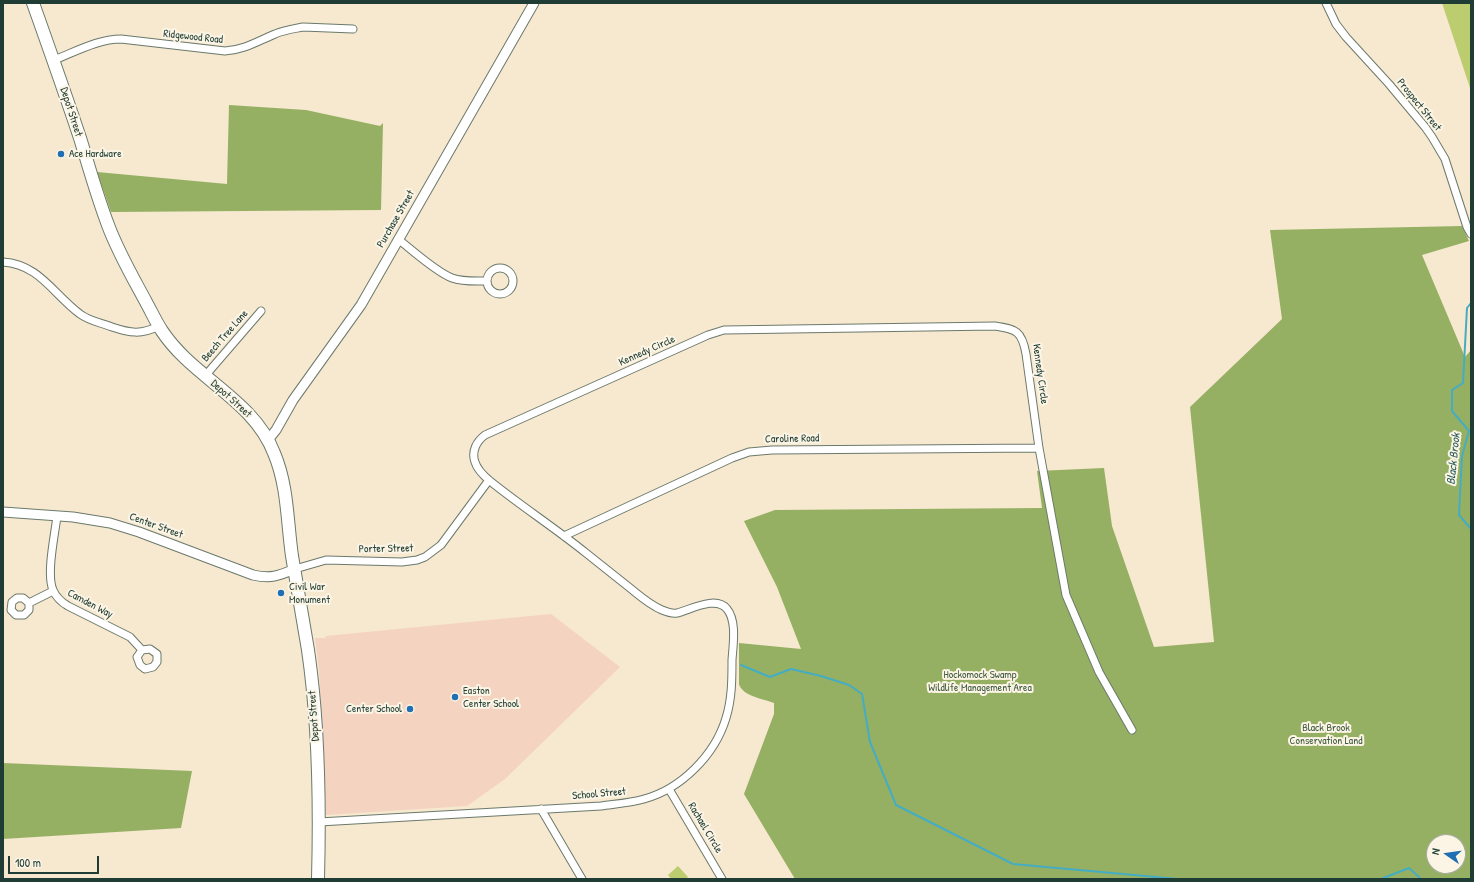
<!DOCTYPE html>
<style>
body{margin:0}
#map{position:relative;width:1474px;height:882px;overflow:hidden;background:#f7e8d0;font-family:"Patrick Hand",sans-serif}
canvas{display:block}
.frame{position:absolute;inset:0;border:4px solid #1f3d34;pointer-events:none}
.north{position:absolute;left:1426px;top:834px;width:40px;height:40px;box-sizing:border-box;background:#fcf5e5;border:1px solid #a4ab9e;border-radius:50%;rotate:283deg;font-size:11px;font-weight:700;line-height:16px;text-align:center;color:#1f3d34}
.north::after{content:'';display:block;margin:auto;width:14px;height:18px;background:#1f6fb2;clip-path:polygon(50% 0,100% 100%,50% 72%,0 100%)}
.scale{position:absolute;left:8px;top:856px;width:91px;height:18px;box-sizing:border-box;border:2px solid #1f3d34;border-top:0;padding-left:5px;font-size:12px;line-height:14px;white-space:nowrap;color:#1f3d34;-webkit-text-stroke:3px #fcf5e5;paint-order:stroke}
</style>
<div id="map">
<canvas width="1474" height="882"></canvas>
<div class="frame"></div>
<div class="north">N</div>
<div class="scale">100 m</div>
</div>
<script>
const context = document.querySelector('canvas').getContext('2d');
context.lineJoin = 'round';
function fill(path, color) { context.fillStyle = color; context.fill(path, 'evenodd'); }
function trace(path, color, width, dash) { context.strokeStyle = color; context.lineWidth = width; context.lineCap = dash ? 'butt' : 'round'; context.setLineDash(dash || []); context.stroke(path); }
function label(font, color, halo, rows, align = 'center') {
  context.font = font + ' "Patrick Hand",sans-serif'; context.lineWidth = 4; context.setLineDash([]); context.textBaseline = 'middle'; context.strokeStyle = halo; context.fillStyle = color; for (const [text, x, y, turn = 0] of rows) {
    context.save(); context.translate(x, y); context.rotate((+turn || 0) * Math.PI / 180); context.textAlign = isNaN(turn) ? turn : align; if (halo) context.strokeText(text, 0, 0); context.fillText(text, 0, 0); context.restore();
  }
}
fill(new Path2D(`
 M 551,614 L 620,667 L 505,779 L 467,806 L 326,815 L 319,670 L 315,638 L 325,638 L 326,636 Z`), '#f4d3c1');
fill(new Path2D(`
 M 1442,3 L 1471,3 L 1471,91 Z
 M 678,866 L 688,877 L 686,879 L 671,879 L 668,875 Z`), '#bccd70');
fill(new Path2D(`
 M 229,105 L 306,110 L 380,126 L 383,123 L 381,210 L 111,212 L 97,172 L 227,184 Z
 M 1462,226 L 1469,241 L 1422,255 L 1465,357 L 1471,350 L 1471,879 L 795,879 L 744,794 L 774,714 L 774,703 C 764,699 742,696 739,684 L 739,643 L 801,649 L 777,587 L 744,521 L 775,510 L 1042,508 L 1037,471 L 1104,468 L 1112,526 L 1154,647 L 1214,642 L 1190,407 L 1282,319 L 1270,230 ZM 1434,842 L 1458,842 L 1458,866 L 1434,866 Z
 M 3,763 L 192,771 L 181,828 L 3,839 Z`), '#95b062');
trace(new Path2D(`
 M 1471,303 L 1467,308 L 1463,383 L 1452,390 L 1452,411 L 1469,431 L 1462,456 L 1459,515 L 1471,529
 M 741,665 L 770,677 L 791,669 L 821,676 L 849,685 L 862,694 L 870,742 L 896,805 L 1013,864 L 1178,879
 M 1381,879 L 1409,868 L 1421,879`), '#44adc3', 2);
const street = new Path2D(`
 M 1326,3 L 1336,24 L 1346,37 L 1389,84 L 1425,127 L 1432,137 L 1445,159 L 1467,227 L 1471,234
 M 54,60 C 75,52 98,39 121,39 L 225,51 C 244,50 258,41 275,34 C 284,30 293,29 303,27 L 353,29
 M 398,239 C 412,250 436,272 452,278 C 463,282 475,281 487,281
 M 3,262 C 39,264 54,295 80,314 C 89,321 102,323 112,327 C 130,333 141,335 159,326
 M487 281a13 13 0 1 1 26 0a13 13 0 1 1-26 0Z
 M 205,376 L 261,311
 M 57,516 C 55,534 46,574 53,590 C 56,597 61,602 68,606 L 130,637 L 142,650 L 137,657 L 140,665 L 145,669 L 153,667 L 157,662 L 157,654 L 150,649 L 142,650
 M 564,536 L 732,458 L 749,452 L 772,450 L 1039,448
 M 295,569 L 326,560 L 402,562 L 417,560 L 425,557 L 441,545 L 489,480
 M 29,603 L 29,610 L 24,615 L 16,615 L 11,610 L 12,602 L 17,598 L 23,598 L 29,603 L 53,591
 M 669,789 L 722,879
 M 541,809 L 582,879
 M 319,822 L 601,806 C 615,804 630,803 644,799 C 681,789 715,755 726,718 C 732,699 732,679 732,660 C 733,645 737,621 727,609 C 716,595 690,610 677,613 C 672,614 667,612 662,610 C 650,605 640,596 630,588 C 615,576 601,565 586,553 C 555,528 521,506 490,481 C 484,476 477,469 475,462 C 471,451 477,441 485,435 L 708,335 L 724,330 L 995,326 C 1016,329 1022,331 1026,354 L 1039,448 L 1066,595 L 1099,672 L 1132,730`);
const secondary = new Path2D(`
 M 268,440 L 276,430 L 293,400 L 361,305 L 534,3
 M 3,512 L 73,517 L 110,523 L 139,532 L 253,575 C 271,579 278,576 295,569`);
const highway = new Path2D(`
 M 33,3 C 49,48 65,93 80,138 C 89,167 97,196 108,225 C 118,252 132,276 146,302 C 151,311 156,322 162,331 C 193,378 253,399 274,453 C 288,486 287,521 292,556 C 297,587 303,619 308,650 C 319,725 320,804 318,879`);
trace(street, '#6b796b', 9);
trace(secondary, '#6b796b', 11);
trace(highway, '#6b796b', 14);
trace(street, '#fff', 7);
trace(secondary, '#fff', 9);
trace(highway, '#fff', 12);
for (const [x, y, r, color] of [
 [61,154,4,"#1f6fb2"],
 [281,593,4,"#1f6fb2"],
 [455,697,4,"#1f6fb2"],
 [410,709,4,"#1f6fb2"]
]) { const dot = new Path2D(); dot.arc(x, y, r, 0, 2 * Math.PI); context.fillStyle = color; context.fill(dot); trace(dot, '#fcf5e5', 1.5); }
label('11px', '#1f3d34', '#fcf5e5', [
 ["Ridgewood Road",193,37,6],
 ["Prospect Street",1419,105,51],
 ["Depot Street",71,112,72],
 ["Purchase Street",396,219,-60],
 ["Beech Tree Lane",225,336,-49],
 ["Kennedy Circle",647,351,-24],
 ["Kennedy Circle",1040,374,82],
 ["Depot Street",231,399,42],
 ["Caroline Road",792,439,-1],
 ["Center Street",156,526,20],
 ["Porter Street",386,549,-1],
 ["Camden Way",90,604,28],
 ["Depot Street",314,716,-94],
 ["School Street",599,794,-5],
 ["Rachael Circle",705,828,59]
]);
label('11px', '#1f3d34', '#fcf5e5', [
 ["Ace Hardware",69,154],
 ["Civil War",289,587],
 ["Monument",289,600],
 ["Easton",463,691],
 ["Center School",463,704],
 ["Center School",402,709,"right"]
], 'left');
label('11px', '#3e5a40', '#fcf5e5', [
 ["Hockomock Swamp",980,675],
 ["Wildlife Management Area",980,688],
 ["Black Brook",1326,728],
 ["Conservation Land",1326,741]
]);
label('italic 12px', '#2a5f5f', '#fcf5e5', [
 ["Black Brook",1454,459,-84]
]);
</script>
